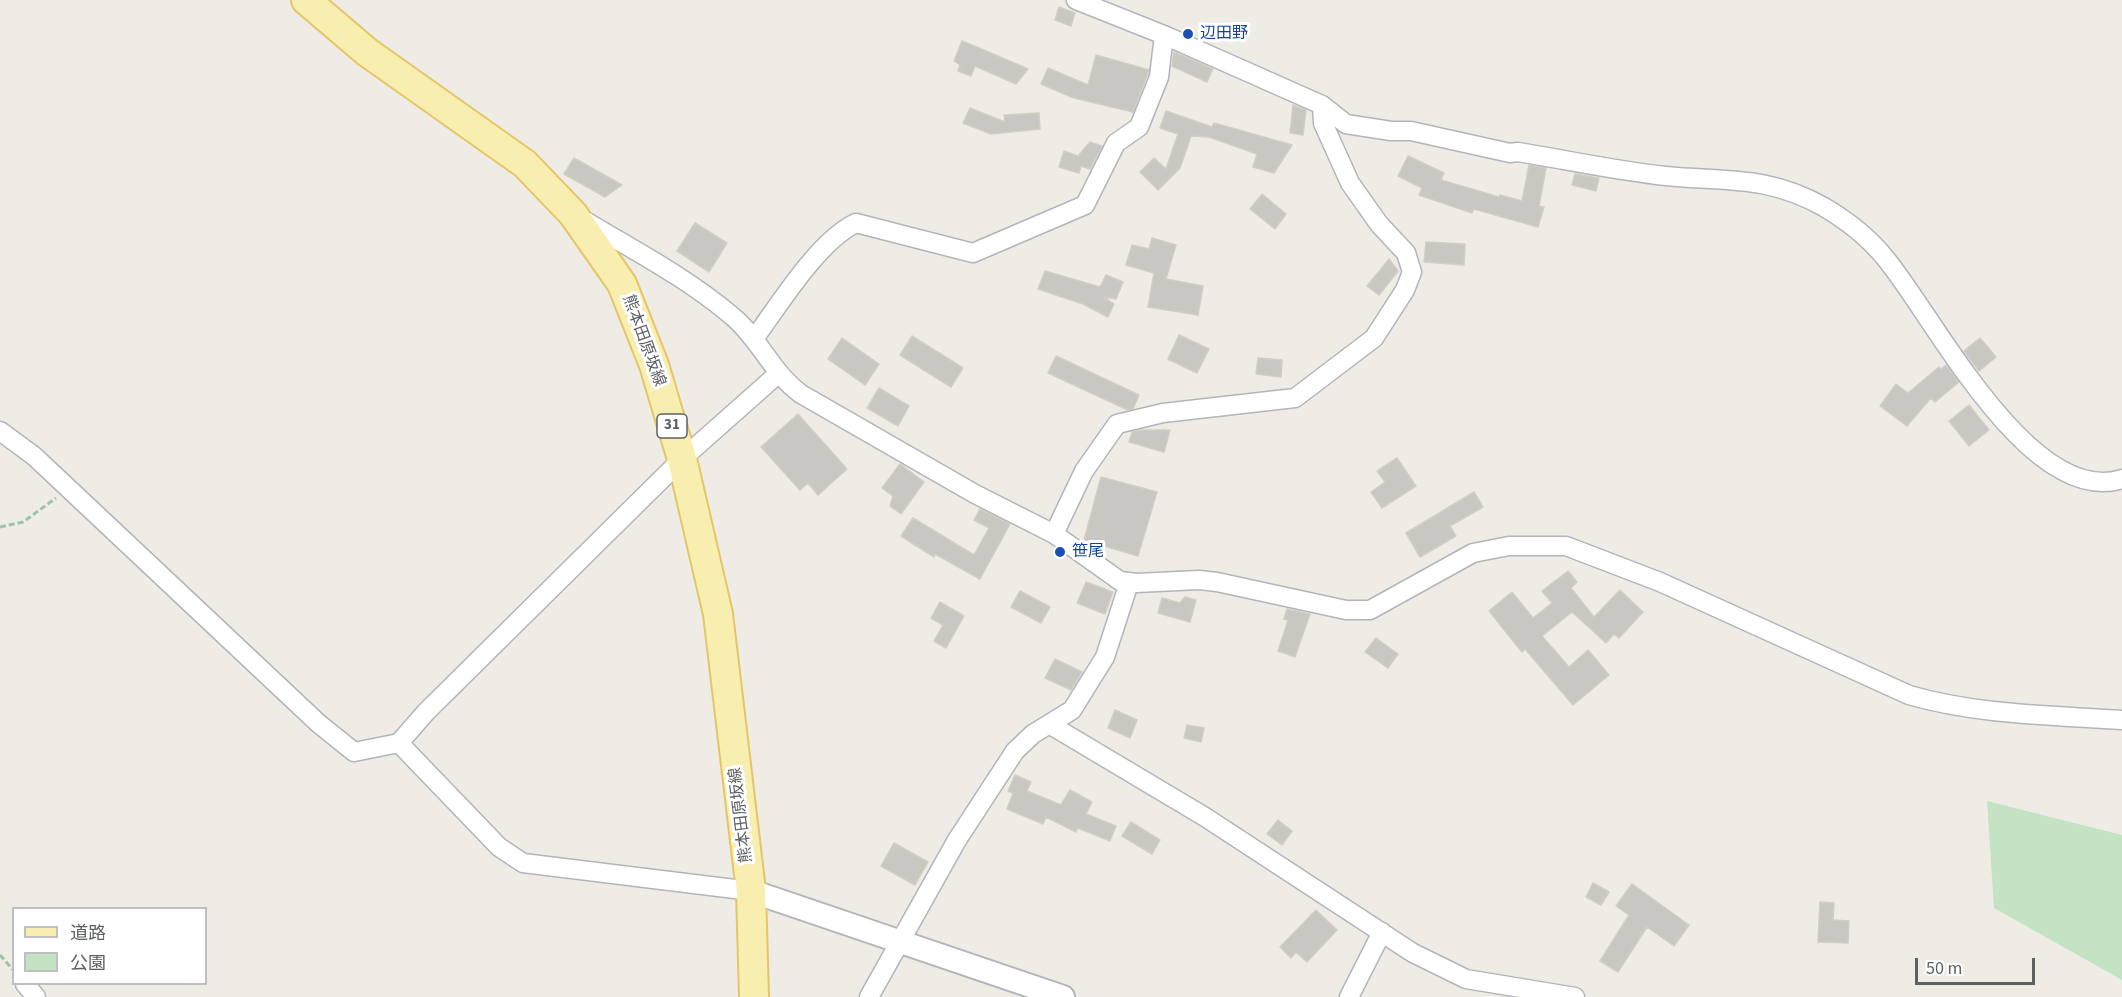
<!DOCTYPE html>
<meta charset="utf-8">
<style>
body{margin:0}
#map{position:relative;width:2122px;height:997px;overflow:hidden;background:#eeece5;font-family:"Source Sans 3","Noto Sans JP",sans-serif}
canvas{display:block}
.legend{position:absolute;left:12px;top:907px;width:195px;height:78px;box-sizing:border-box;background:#fff;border:2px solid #bebfc1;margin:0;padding:8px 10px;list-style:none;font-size:18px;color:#5d6064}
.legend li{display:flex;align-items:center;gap:12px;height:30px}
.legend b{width:30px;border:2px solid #bebfc1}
.scale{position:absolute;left:1915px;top:958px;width:120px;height:27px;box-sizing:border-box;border:3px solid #5d6064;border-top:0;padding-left:8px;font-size:18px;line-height:21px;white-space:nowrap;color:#5d6064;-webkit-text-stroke:4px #fff;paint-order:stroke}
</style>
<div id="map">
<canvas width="2122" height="997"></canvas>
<ul class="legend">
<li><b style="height:8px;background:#f7eeb0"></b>道路</li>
<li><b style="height:16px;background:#c4e3c5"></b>公園</li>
</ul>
<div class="scale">50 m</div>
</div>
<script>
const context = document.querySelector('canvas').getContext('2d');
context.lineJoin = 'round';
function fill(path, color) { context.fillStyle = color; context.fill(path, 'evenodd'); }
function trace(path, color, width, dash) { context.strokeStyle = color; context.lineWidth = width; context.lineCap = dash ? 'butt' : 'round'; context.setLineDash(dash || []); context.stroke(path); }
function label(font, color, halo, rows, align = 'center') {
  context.font = font + ' "Source Sans 3","Noto Sans JP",sans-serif'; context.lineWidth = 6; context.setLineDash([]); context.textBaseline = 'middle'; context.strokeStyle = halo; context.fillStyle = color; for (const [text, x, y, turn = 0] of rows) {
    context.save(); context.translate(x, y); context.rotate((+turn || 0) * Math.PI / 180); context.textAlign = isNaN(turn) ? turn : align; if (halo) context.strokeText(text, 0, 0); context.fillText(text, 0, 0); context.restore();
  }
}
fill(new Path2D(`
 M 1987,801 L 2122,835 L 2122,980 L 1994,908 Z`), '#c4e3c5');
const building = new Path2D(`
 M 1059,7 L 1075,13 L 1071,26 L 1055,20 Z
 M 962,41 L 998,56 L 1028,69 L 1016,84 L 975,66 L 971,76 L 958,71 L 960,65 L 954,61 Z
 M 1174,52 L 1213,69 L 1207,82 L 1172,66 Z
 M 1096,55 L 1149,70 L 1133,112 L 1074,98 L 1041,84 L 1048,68 L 1088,85 Z
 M 1293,105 L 1306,110 L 1303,135 L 1290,133 Z
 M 970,108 L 1005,122 L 1004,115 L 1039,113 L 1040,129 L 991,134 L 963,123 Z
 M 1166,111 L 1212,127 L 1214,123 L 1292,145 L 1274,173 L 1253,167 L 1257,154 L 1209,137 L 1191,136 L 1180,168 L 1158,190 L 1140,172 L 1154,158 L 1166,169 L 1178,134 L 1160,128 Z
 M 1090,142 L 1102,146 L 1090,169 L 1081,166 L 1079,173 L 1059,167 L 1064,151 L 1078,156 Z
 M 1408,156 L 1444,173 L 1441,180 L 1499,197 L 1500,195 L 1522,201 L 1529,165 L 1546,168 L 1539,206 L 1544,207 L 1538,227 L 1474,209 L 1472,213 L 1419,195 L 1422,188 L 1398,176 Z
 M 574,158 L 622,185 L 605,197 L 564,174 Z
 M 1575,174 L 1599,178 L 1596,191 L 1572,185 Z
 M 1262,194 L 1286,214 L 1275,229 L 1250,209 Z
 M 695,223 L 727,243 L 709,272 L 677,251 Z
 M 1152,238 L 1176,245 L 1166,279 L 1203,286 L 1198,315 L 1148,307 L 1154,273 L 1126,265 L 1132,245 L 1149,249 Z
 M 1426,242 L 1465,244 L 1464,265 L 1424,262 Z
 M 1389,259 L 1398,271 L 1379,295 L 1367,286 Z
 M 1045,271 L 1100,287 L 1106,275 L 1123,282 L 1116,299 L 1104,297 L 1114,304 L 1108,317 L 1083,304 L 1038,289 Z
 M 1179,335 L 1209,349 L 1197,373 L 1168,359 Z
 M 912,336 L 963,368 L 951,387 L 900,355 Z
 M 842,338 L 879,364 L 865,385 L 828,359 Z
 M 1980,338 L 1996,357 L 1979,371 L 1964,351 Z
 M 1056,356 L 1139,395 L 1133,409 L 1128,410 L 1048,373 Z
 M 1258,358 L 1282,360 L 1281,377 L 1256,374 Z
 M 1946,365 L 1959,382 L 1935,402 L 1931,398 L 1907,426 L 1880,406 L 1896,384 L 1908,393 L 1939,367 L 1941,369 Z
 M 879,388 L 909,406 L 898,426 L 867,408 Z
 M 1969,405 L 1989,430 L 1969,446 L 1949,421 Z
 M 798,414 L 847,469 L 818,495 L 808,483 L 800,490 L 761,447 Z
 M 1141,430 L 1170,430 L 1164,452 L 1129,442 L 1132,432 Z
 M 1397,458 L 1416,486 L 1382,508 L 1371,492 L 1385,482 L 1377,471 Z
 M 900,464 L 924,482 L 901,514 L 890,506 L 893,496 L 882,488 Z
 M 1101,477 L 1157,492 L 1138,556 L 1084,540 Z
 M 1474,492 L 1483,507 L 1450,526 L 1456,536 L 1420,557 L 1406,533 Z
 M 980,509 L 1010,524 L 980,579 L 935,554 L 934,557 L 901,536 L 913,518 L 974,555 L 989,528 L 974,520 Z
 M 1568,571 L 1577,582 L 1571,588 L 1594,617 L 1620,590 L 1643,612 L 1619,638 L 1614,634 L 1606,643 L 1572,612 L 1542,636 L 1569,667 L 1588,650 L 1609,675 L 1573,705 L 1525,649 L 1522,652 L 1489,611 L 1512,592 L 1533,618 L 1552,603 L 1542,591 Z
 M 1086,582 L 1113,592 L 1105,614 L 1077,603 Z
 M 1020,591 L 1050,607 L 1041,623 L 1011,607 Z
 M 1185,597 L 1196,600 L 1190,622 L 1158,613 L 1162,598 L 1180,603 Z
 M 940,602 L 964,616 L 946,648 L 934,641 L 943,625 L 931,618 Z
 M 1287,609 L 1310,614 L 1295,657 L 1278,651 L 1288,620 L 1284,619 Z
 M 1376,638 L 1398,654 L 1388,668 L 1365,652 Z
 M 1055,659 L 1082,672 L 1071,690 L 1045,678 Z
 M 1115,710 L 1137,720 L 1130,738 L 1108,728 Z
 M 1187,725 L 1204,728 L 1201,742 L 1184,738 Z
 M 1015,775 L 1031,782 L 1027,791 L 1061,805 L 1070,790 L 1092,802 L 1086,814 L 1116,826 L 1110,841 L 1078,828 L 1076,832 L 1046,817 L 1043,824 L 1007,809 L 1013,793 L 1008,791 Z
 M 1278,820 L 1292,831 L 1282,845 L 1267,834 Z
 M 1131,822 L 1160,840 L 1152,854 L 1122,836 Z
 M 894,843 L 928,862 L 915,885 L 881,866 Z
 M 1593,883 L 1609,892 L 1601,905 L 1586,897 Z
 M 1632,884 L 1689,925 L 1674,946 L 1647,927 L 1618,972 L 1600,961 L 1629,915 L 1616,906 Z
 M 1820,902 L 1834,903 L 1833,920 L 1849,921 L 1848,943 L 1818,942 Z
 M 1316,910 L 1337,930 L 1307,962 L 1296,952 L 1291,958 L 1280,947 Z`);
fill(building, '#c9c7c2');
trace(building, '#d2cec4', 1.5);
const minor = new Path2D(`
 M 1076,0 L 1164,35 L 1322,105 L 1346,124 L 1391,131 L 1411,131 L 1510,153 L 1518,152 C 1567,160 1617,171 1666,176 C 1726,182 1767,175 1824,207 C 1846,220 1870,239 1886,259 C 1934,317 2030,508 2122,479
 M 582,219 C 633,250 686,277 732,316 C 759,338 772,373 801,394 L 975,494 L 1054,534 L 1120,581 L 1136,583 L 1199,580 L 1217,582 L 1346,610 L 1370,610 L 1473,553 L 1509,546 L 1566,546 L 1660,582 L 1909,695 C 1978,715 2050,715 2122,720
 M 754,339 C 779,305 818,241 856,223 L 973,253 L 1085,205 L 1116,143 L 1139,127 L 1159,77 L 1164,35
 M 0,431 L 34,456 L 318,723 L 354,752 L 399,743 L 426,712 L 682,459 L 779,373
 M 1054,534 L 1084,471 L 1117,424 L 1163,413 L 1295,398 L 1374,338 L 1405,290 L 1412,272 L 1406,253 L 1379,224 L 1350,183 L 1323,123 L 1322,105
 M 1049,724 L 1205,817 L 1413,953 L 1466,979 L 1575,997
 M 399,743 L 499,847 L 523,863 L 751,891
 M 25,984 L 36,997
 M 869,997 L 957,840 L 1015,751 L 1033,734 L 1072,710 L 1105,657 L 1129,583
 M 1349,997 L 1382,932`);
const tertiary = new Path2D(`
 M 751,891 L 1063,997`);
const primary = new Path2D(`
 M 306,0 L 367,52 L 525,164 L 573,214 L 622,284 L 654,365 L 682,459 L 718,614 L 751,891 L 754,997`);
trace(minor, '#b2b5b9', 21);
trace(tertiary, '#b2b5b9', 26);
trace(primary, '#e4c668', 32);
trace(new Path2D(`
 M 0,527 L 23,522 L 56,498
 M 0,955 L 14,971`), '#9ec3aa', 3, [6, 3]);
trace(minor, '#fff', 18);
trace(tertiary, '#fff', 22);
trace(primary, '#f7eeb0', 28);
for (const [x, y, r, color] of [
 [1188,34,6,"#1a4fb4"],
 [1060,552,6,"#1a4fb4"]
]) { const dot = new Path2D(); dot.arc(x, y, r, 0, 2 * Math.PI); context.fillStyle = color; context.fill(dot); trace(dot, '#fff', 2); }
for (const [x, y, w] of [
 [672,426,30]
]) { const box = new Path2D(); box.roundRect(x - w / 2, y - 12, w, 24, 4.5); context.fillStyle = '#fff'; context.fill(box); trace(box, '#5d6064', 1.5); }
label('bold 15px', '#5d6064', null, [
 ["31",672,426]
]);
label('16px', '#164399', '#fff', [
 ["辺田野",1200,34],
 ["笹尾",1072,552]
], 'left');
label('16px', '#5d6064', '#fff', [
 ["熊本田原坂線",643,341,70],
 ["熊本田原坂線",742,815,-97]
]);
</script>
